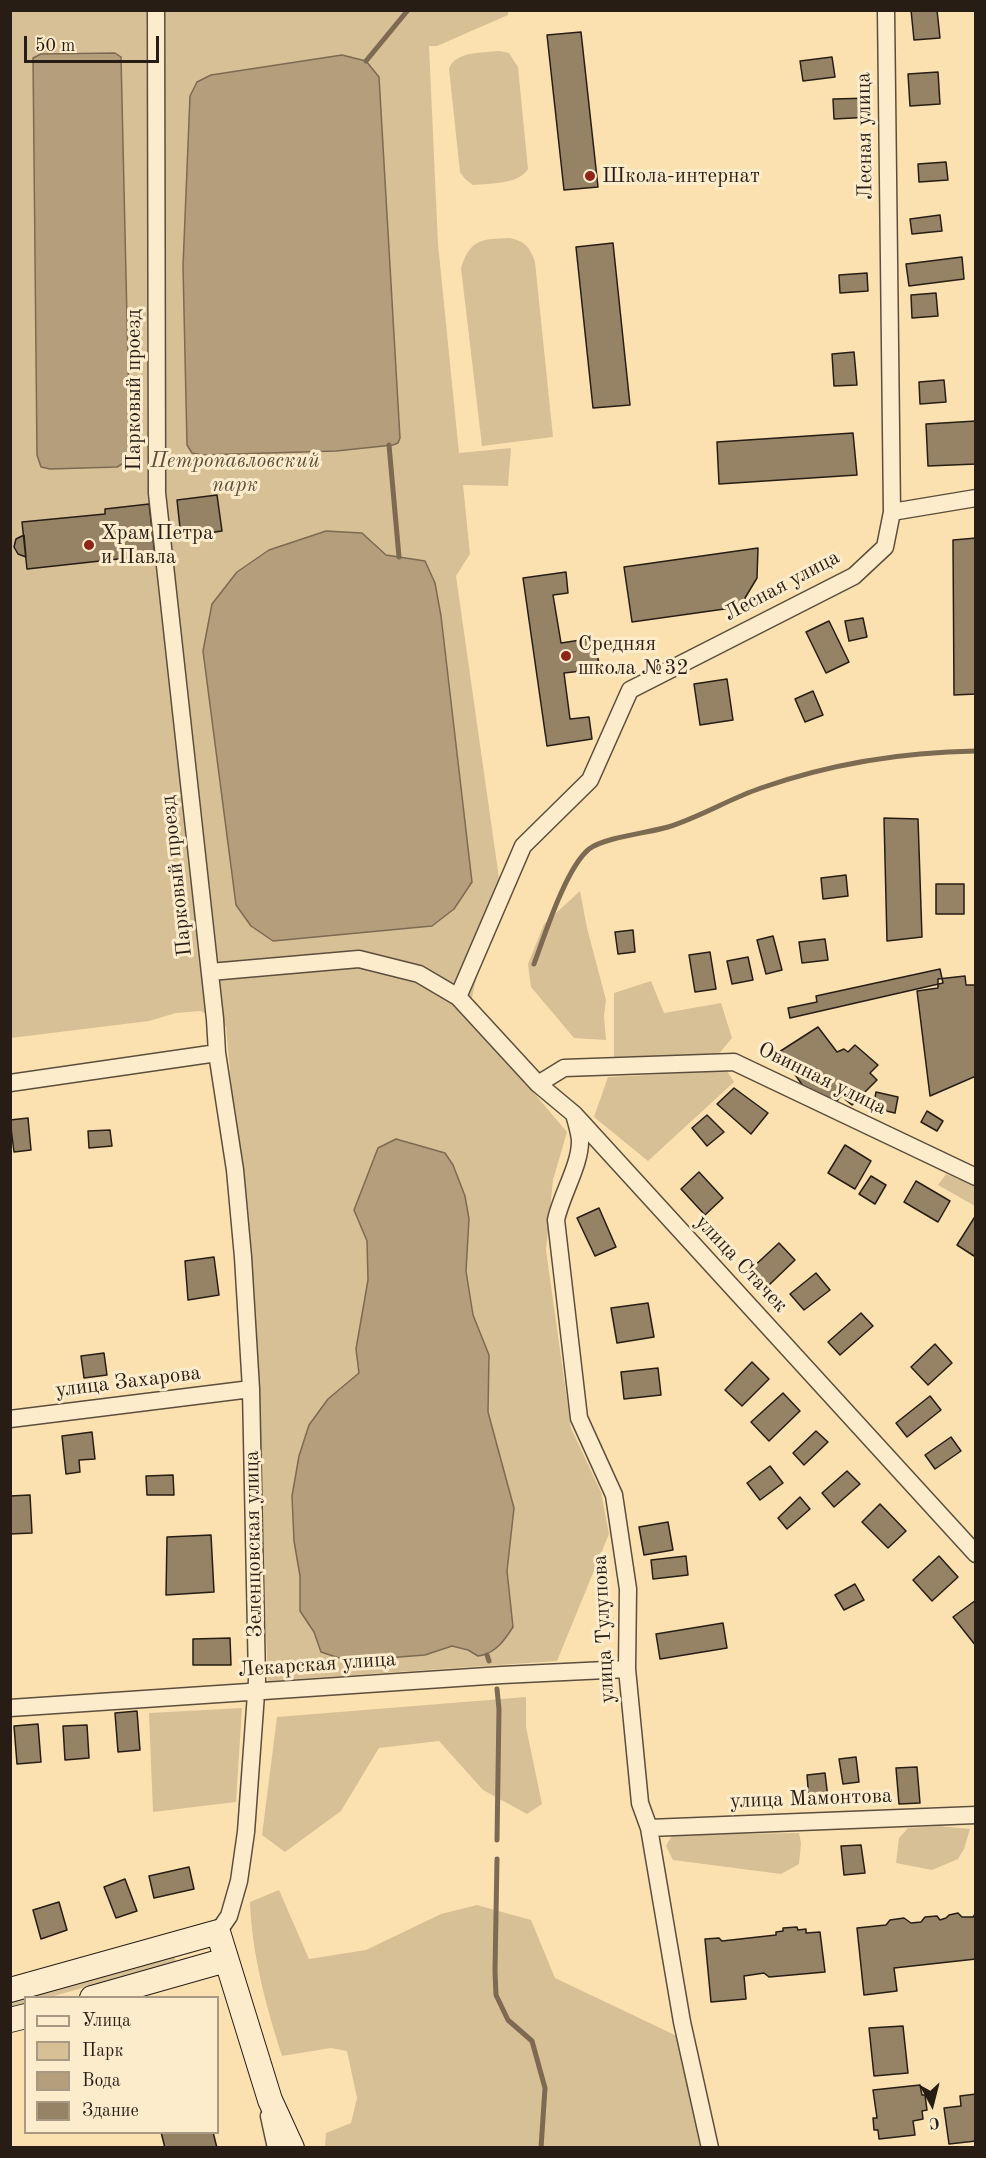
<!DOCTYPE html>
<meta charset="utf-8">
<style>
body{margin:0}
#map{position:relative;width:986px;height:2158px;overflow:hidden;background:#fce1b0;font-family:"Old Standard TT",serif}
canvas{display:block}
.frame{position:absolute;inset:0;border:12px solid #271d15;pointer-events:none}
.legend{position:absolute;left:24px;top:1996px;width:195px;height:138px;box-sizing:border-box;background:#fdeccc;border:2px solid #a79983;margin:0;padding:8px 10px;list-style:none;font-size:18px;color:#271d15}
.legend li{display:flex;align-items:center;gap:12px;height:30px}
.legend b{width:30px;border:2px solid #a79983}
.north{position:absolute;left:902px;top:2074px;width:60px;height:60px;-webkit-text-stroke:4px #fdeccc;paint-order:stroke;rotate:173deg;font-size:16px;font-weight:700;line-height:24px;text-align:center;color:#271d15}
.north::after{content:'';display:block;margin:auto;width:21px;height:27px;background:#271d15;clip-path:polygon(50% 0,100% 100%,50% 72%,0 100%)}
.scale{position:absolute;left:24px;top:36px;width:135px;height:27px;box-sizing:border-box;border:3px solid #271d15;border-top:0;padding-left:8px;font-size:18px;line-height:21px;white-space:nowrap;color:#271d15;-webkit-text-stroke:4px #fdeccc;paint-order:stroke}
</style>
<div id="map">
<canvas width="986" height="2158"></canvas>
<div class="frame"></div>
<ul class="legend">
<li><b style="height:8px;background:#fdeccc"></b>Улица</li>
<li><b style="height:16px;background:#d8c096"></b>Парк</li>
<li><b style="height:16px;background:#b49e7b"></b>Вода</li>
<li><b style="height:16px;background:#968366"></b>Здание</li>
</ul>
<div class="north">С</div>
<div class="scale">50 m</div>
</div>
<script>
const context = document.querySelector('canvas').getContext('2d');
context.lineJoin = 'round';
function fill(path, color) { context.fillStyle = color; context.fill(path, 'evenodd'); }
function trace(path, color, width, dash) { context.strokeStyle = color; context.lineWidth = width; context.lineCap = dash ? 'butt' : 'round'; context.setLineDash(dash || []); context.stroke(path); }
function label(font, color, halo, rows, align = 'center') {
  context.font = font + ' "Old Standard TT",serif'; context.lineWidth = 6; context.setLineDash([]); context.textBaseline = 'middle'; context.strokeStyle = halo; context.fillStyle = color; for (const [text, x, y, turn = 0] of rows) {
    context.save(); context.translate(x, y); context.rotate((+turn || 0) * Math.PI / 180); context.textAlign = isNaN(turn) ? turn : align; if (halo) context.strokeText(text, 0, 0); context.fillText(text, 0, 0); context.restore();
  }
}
fill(new Path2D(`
 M 10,11 L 508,11 L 508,15 L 437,46 L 429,46 L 438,244 L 459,453 L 511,448 L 508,486 L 463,485 L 470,554 L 456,576 L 499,878 L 468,1015 L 567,1132 L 553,1180 L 546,1250 L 571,1428 L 601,1492 L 609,1534 L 557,1661 L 268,1681 L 252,1323 L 226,1027 L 201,1011 L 176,1013 L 149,1021 L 11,1038 Z
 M 499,51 L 509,53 L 518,67 L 528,169 C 518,185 490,183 473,185 L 465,179 L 460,172 L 449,69 C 454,51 484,53 499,51 Z
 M 509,238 C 525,241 530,247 535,262 L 553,437 L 482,446 L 461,268 C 470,239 482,239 509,238 Z
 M 580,891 L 587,928 L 606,1000 L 604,1016 L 606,1040 L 574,1038 L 531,987 L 528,964 L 544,924 Z
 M 651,981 L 664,1013 L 721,1003 L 732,1038 L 718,1055 L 614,1059 L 614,993 Z
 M 727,1071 L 734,1082 L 648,1161 L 594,1117 L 608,1077 Z
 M 946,1174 L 975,1186 L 975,1206 L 938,1185 Z
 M 526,1697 L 526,1727 L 542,1804 L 527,1814 L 483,1790 L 439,1741 L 379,1748 L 341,1811 L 285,1852 L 262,1835 L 277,1717 Z
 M 242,1708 L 236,1802 L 153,1812 L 149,1713 Z
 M 939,1826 L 970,1829 L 964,1849 L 958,1859 L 932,1870 L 896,1863 L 899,1838 L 908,1828 Z
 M 799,1833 L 801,1843 L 799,1864 L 781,1874 L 673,1860 L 666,1846 L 672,1835 Z
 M 279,1890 L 309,1959 L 366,1950 L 441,1914 L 477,1905 L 531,1920 L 555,1978 L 679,2037 L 701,2147 L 325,2147 L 326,2133 L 351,2123 L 357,2098 L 347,2051 L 331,2048 L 282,2056 C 266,2006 252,1955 250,1902 Z
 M 174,1955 L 176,1962 L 50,1997 L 26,1998 L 25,2004 L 11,2008 L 11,2001 Z`), '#d8c096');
const water = new Path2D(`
 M 115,53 L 121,57 L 130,450 L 127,461 L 117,467 L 50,469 L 41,467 L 37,455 L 33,58 L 41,54 Z
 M 342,55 L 366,61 L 379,77 L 400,438 L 398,443 L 393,445 L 336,451 L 202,455 L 192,453 L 187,445 L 183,266 L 190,96 L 197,82 L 211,75 Z
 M 326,531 L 362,533 L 386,555 L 425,561 L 435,583 L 441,616 L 472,882 L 454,909 L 432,926 L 273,941 L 251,926 L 236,905 L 203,651 L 212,604 L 237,572 L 269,550 Z
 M 396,1139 L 445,1153 L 453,1165 L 465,1196 L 469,1219 L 466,1271 L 473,1315 L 489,1355 L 488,1412 L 514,1508 L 507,1571 L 513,1627 C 504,1641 495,1654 478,1656 L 468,1650 L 452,1646 L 425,1655 L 348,1661 L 321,1652 L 314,1632 L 300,1611 L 300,1576 L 294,1541 L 292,1496 L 299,1456 L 309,1425 L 328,1399 L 359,1373 L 356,1349 L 368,1280 L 367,1241 L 354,1210 L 378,1148 Z`);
fill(water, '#b49e7b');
trace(water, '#7c6a52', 1.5);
trace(new Path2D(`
 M 366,61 L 408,10
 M 389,445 L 399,557
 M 534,964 C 545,934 566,868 589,849 C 605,837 648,833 668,827 C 700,817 729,799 761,788 C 830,764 902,752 976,751
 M 487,1655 L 489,1661
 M 497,1840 L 499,1709 L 497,1689
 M 497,1859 L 495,1971 L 496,1995 L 508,2020 L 532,2041 L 545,2088 L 541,2148`), '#7c6a52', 5);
const building = new Path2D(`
 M 911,10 L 937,10 L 940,38 L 914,40 Z
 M 581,32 L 598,187 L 564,190 L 547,35 Z
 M 832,57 L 835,77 L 803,81 L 800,61 Z
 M 938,72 L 940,104 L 910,106 L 908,74 Z
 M 871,98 L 871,117 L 834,119 L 833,99 Z
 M 946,162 L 948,180 L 919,182 L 918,164 Z
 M 940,215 L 942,231 L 912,234 L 910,219 Z
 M 613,243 L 630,405 L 593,408 L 576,247 Z
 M 962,257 L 964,279 L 909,286 L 906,264 Z
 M 867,273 L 868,291 L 840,293 L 839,275 Z
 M 936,293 L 938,316 L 912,318 L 911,295 Z
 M 854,352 L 857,385 L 834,386 L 832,354 Z
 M 944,380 L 946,402 L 920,404 L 919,382 Z
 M 976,421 L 976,464 L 928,466 L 926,424 Z
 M 853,433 L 857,475 L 719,484 L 717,442 Z
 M 217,495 L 222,531 L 181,537 L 177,500 Z
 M 149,504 L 155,555 L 27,569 L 22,522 L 105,514 L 105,509 Z
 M 24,535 L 26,557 L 18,554 L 14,547 L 16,539 Z
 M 976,538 L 976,694 L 954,695 L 953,540 Z
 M 758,548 L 757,578 L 745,598 L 746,606 L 632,622 L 624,567 Z
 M 566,572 L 568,593 L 553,595 L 561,643 L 594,638 L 600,669 L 564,673 L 570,719 L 589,717 L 592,739 L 547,746 L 523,578 Z
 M 863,618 L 867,637 L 849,641 L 845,621 Z
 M 829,621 L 849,662 L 826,673 L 806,632 Z
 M 727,679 L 733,720 L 700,725 L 694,684 Z
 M 813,691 L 823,715 L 805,722 L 795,699 Z
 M 884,818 L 918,819 L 922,937 L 887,941 Z
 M 846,875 L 848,896 L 823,899 L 821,878 Z
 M 936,884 L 964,884 L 964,914 L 936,914 Z
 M 633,930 L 635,952 L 618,954 L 615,932 Z
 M 773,936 L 782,970 L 766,974 L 757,940 Z
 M 825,939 L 828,960 L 802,963 L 799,942 Z
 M 710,952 L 716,989 L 695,992 L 689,955 Z
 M 748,957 L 753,980 L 732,984 L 727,961 Z
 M 940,969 L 943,983 L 790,1018 L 788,1008 L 817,1002 L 816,996 Z
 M 965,976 L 966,985 L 976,985 L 976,1076 L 930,1096 L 917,991 L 938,988 L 938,979 Z
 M 818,1027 L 837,1052 L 844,1049 L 848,1052 L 855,1045 L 878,1065 L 870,1073 L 877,1080 L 852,1105 L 841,1096 L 836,1102 L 808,1093 L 779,1052 Z
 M 734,1088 L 768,1113 L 751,1134 L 717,1104 Z
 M 876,1092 L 898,1097 L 895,1113 L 873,1108 Z
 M 927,1111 L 943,1121 L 937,1131 L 921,1122 Z
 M 707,1115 L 724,1132 L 707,1146 L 692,1128 Z
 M 28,1118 L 31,1150 L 14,1152 L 10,1120 Z
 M 110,1130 L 112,1146 L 89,1148 L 88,1131 Z
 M 845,1145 L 871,1161 L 855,1189 L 828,1173 Z
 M 699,1172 L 723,1198 L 705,1215 L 681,1189 Z
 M 871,1176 L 886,1185 L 875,1204 L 859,1194 Z
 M 916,1181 L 950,1201 L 938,1222 L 904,1202 Z
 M 599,1208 L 616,1247 L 595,1256 L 577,1218 Z
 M 976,1215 L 976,1253 L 974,1256 L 957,1245 Z
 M 779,1243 L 795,1260 L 768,1286 L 751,1269 Z
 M 214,1257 L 219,1295 L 188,1300 L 185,1261 Z
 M 816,1273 L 830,1290 L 804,1310 L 790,1294 Z
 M 648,1303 L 654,1337 L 617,1343 L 611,1308 Z
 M 861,1313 L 873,1326 L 840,1355 L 828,1342 Z
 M 935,1344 L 952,1363 L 928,1385 L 911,1367 Z
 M 104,1353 L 107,1375 L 84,1378 L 81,1356 Z
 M 752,1362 L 769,1379 L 742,1406 L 725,1390 Z
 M 658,1368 L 661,1395 L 624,1399 L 621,1372 Z
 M 783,1393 L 800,1411 L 769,1441 L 751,1422 Z
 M 930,1396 L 941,1410 L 907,1437 L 896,1423 Z
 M 816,1431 L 828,1442 L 804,1465 L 793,1453 Z
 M 92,1432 L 95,1459 L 79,1460 L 80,1472 L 66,1474 L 62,1436 Z
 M 951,1437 L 961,1451 L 935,1469 L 925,1455 Z
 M 770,1466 L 783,1483 L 760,1500 L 747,1483 Z
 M 847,1471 L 860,1484 L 834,1507 L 822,1493 Z
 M 173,1475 L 174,1495 L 147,1495 L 146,1476 Z
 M 30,1495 L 32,1533 L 10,1534 L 10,1496 Z
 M 800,1497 L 810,1509 L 787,1529 L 778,1518 Z
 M 880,1504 L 906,1531 L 888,1548 L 862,1522 Z
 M 668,1522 L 673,1550 L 644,1555 L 639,1527 Z
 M 211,1535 L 214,1592 L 166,1595 L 167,1537 Z
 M 686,1556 L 688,1575 L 653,1579 L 651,1560 Z
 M 939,1556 L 958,1577 L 932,1601 L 913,1580 Z
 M 855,1584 L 864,1600 L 844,1610 L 835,1595 Z
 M 976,1600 L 976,1646 L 953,1617 Z
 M 723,1623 L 727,1648 L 660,1659 L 656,1634 Z
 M 230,1638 L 231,1665 L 193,1665 L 193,1639 Z
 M 137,1711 L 140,1750 L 118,1752 L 115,1713 Z
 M 38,1724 L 41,1762 L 17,1764 L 14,1726 Z
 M 87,1725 L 89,1758 L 65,1760 L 63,1726 Z
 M 856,1757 L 859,1782 L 843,1784 L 839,1759 Z
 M 917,1767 L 920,1803 L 899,1804 L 896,1768 Z
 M 825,1773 L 828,1798 L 809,1800 L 807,1775 Z
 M 861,1845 L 865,1873 L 844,1875 L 841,1846 Z
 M 189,1867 L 194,1889 L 154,1898 L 149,1876 Z
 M 125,1879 L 137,1911 L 116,1918 L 104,1887 Z
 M 59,1902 L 67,1930 L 41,1939 L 33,1910 Z
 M 958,1913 L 962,1917 L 973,1917 L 976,1913 L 976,1959 L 894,1968 L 897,1991 L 864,1995 L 857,1928 L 886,1925 L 890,1920 L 904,1918 L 911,1923 L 921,1922 L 925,1917 L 937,1916 L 940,1920 L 946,1918 L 949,1915 Z
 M 797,1927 L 798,1930 L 806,1929 L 806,1933 L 820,1932 L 825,1972 L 769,1977 L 764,1973 L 744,1976 L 746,1999 L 711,2002 L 705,1939 L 719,1938 L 722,1941 L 776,1935 L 776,1932 L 783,1931 L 783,1928 Z
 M 903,2026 L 908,2073 L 874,2076 L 869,2028 Z
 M 920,2085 L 922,2095 L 925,2095 L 927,2110 L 922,2111 L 923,2119 L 913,2121 L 915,2135 L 879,2139 L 878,2130 L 874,2130 L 873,2118 L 877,2118 L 873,2090 Z
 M 976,2094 L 976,2141 L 949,2144 L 944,2108 L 961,2106 L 960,2096 Z
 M 161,2132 L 213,2132 L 217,2148 L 165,2148 Z`);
fill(building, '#968366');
trace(building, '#271d15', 1.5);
const minor = new Path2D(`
 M 156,10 L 157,493 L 215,1019 L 217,1053 L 235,1170 L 243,1257 L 251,1389 L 257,1680 L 246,1832 L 239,1881 L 229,1916 L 218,1932
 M 892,512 L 976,498
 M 210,972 L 359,959 L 419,974 L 458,997 L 538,1084 L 574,1114 L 976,1554
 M 458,997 L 523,846 L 590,780 L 630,690 L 854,576 L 885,547 L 892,512 L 886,10
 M 10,1083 L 217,1053
 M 538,1084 L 564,1068 L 734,1062 L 976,1177
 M 574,1114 C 576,1122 580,1133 580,1142 C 580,1165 561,1196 556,1220 L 579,1418 L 614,1495 L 628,1589 L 627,1669 L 640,1803 L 649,1828 L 682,2022 L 710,2148
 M 10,1419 L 251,1389
 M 10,1708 L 502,1675 L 627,1669
 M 649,1828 L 976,1815
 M 269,2116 L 276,2148`);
const secondary = new Path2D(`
 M 10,1990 L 218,1932 L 270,2100 L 292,2148
 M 92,1998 L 226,1960
 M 10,2020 L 26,2016`);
trace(minor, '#5c4e3c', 19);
trace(secondary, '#271d15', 26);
trace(minor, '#fdeccc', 16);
trace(secondary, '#fdeccc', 24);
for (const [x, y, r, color] of [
 [590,176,6,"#8f2418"],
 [89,545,6,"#8f2418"],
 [566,656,6,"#8f2418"]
]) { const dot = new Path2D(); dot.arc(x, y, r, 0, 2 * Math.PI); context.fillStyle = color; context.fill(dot); trace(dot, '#fdeccc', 2); }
label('21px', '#271d15', '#fdeccc', [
 ["Лесная улица",865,136,-91],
 ["Парковый проезд",134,390,-90],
 ["Лесная улица",782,586,-28],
 ["Парковый проезд",177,876,-96],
 ["Овинная улица",822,1079,26],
 ["улица Стачек",741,1264,47],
 ["улица Захарова",128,1382,-7],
 ["Зеленцовская улица",254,1544,-91],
 ["улица Тулупова",604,1629,-93],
 ["Лекарская улица",317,1665,-4],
 ["улица Мамонтова",811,1799,-2]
]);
label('21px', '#271d15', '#fdeccc', [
 ["Школа-интернат",602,176],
 ["Храм Петра",101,533],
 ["и Павла",101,557],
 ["Средняя",578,644],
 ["школа №32",578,668]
], 'left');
label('italic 21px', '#5c4e3c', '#fdeccc', [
 ["Петропавловский",235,461],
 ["парк",235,485]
]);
</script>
